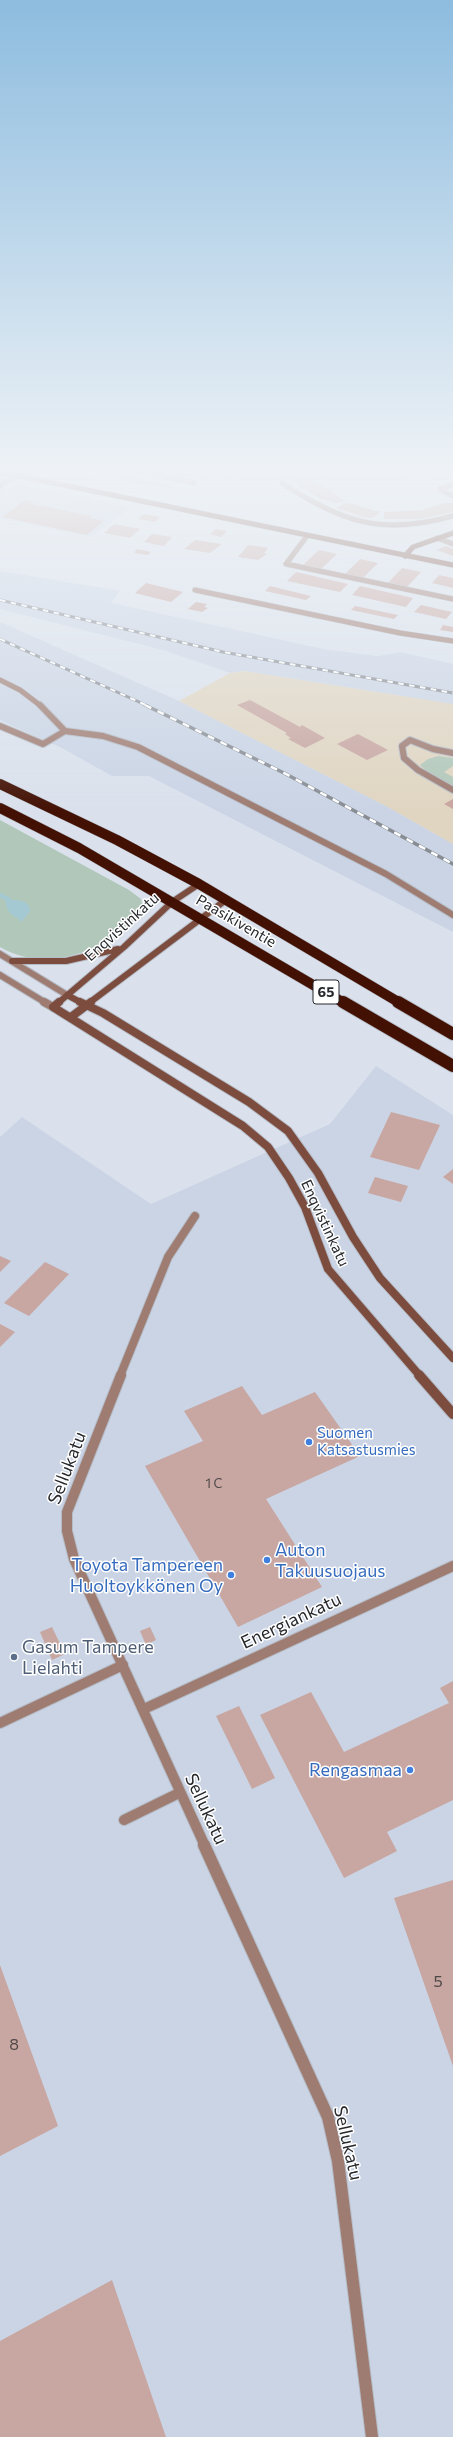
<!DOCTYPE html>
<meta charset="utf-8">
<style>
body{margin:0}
canvas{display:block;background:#dae1ec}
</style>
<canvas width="453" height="2437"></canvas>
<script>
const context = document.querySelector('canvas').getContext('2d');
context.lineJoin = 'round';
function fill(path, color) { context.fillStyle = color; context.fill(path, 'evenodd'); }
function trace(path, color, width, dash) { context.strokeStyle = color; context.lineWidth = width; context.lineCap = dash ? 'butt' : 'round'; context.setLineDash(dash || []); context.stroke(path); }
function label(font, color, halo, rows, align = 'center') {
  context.font = font + ' Commissioner,sans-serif'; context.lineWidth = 3; context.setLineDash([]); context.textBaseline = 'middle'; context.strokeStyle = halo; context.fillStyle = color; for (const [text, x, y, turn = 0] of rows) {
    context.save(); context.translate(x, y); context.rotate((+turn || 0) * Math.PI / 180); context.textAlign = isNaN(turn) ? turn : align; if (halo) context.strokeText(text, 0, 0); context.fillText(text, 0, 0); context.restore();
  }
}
fill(new Path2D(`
 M 16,484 L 130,507 L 91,537 L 0,518 L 0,488 L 9,490 Z
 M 0,571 L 120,591 L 111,603 L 324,649 L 377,656 L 401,652 L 453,664 L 453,704 L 244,671 L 230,673 L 163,650 L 0,609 Z
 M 0,622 L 179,701 L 386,806 L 453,844 L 453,932 L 149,776 L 112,776 L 62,748 L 0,720 Z
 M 376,1066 L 453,1115 L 453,2437 L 0,2437 L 0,1137 L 22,1117 L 151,1204 L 330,1124 Z`), '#cad4e5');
fill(new Path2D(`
 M 244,671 L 453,704 L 453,844 L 386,806 L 179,701 L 230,673 Z`), '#e0d5c1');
fill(new Path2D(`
 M 82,470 L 110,470 L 143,480 L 187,490 L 136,483 Z
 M 438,756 L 453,758 L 453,766 L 444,772 L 453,777 L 453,787 L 429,773 L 420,765 L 428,759 Z
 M 0,820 L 129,890 L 141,899 L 143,908 C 115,950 46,975 0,947 Z`), '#b1c7b9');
fill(new Path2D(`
 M 11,900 C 19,900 30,901 30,911 L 24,919 C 14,919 5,911 6,901 Z`), '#a4c9d2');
trace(new Path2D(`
 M 0,895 L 8,899 L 21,919`), '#a4c9d2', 4.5);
fill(new Path2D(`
 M 160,470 L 215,470 L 223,472 L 222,475 L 225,475 L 224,478 L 203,479 L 179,476 Z
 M 231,470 L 261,470 L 261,471 L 235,476 L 229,473 L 234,472 Z
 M 303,470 L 330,470 L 330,471 L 310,474 Z
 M 403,470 L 424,470 L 431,476 L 423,478 L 407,474 Z
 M 302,477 L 317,482 L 326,489 L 335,491 L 332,492 L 345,501 L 337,503 L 321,499 L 298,486 L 294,479 Z
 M 25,500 L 34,502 L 32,504 L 92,516 L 89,518 L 104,521 L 87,535 L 2,517 Z
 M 345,503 L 353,504 L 380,512 L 373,518 L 367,518 L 336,508 Z
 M 444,503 L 453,503 L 453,512 L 421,519 L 384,519 L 384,512 L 425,510 L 424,509 Z
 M 144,514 L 160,517 L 155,522 L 138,519 Z
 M 114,524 L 140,529 L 130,538 L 104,533 Z
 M 216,529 L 227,531 L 221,537 L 210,534 Z
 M 152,534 L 172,537 L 164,546 L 144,542 Z
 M 195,540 L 222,544 L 210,553 L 184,549 Z
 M 248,545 L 268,548 L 264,553 L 267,554 L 258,560 L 238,557 Z
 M 446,546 L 453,549 L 453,556 L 437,550 Z
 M 137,549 L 151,552 L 148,555 L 134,553 Z
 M 319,550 L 337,554 L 321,569 L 303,565 Z
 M 360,559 L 378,563 L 363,578 L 345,574 Z
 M 402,568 L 421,572 L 406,588 L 387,584 Z
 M 296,572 L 348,584 L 340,592 L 287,581 Z
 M 439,575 L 453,578 L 453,588 L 432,583 Z
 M 146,583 L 183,592 L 171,602 L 135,593 Z
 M 270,586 L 311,596 L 306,600 L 265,591 Z
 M 360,586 L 413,598 L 406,607 L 352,595 Z
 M 196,602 L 207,604 L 204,607 L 208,608 L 202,612 L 188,609 Z
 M 421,605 L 452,612 L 446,619 L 414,612 Z
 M 355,606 L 398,615 L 394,619 L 351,610 Z
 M 443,625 L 453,627 L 453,632 L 440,630 Z
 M 250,700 L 300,727 L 302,725 L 325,738 L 305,748 L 288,739 L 291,738 L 285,734 L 287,733 L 237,705 Z
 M 358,734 L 388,750 L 367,760 L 337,744 Z
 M 453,799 L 453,809 L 444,804 Z
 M 391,1112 L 440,1125 L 419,1170 L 370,1157 Z
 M 453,1169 L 453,1184 L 443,1177 Z
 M 375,1177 L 408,1186 L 401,1202 L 368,1193 Z
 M 0,1256 L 11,1261 L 0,1272 Z
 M 45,1262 L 69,1274 L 29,1316 L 4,1303 Z
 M 0,1324 L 15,1332 L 0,1347 Z
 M 242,1386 L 262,1415 L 315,1392 L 360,1456 L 266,1499 L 322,1587 L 238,1627 L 145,1466 L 203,1441 L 184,1411 Z
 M 52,1627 L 65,1654 L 52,1660 L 40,1632 Z
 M 150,1627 L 156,1640 L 146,1645 L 140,1631 Z
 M 453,1681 L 453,1800 L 387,1832 L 397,1851 L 344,1878 L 260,1715 L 311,1692 L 344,1752 L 449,1703 L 440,1688 Z
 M 239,1706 L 275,1778 L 252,1789 L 216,1716 Z
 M 453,1880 L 453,2066 L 394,1898 Z
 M 0,1965 L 58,2126 L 0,2156 Z
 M 112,2280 L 166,2437 L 0,2437 L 0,2341 Z`), '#c8a6a1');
const laneFar2 = new Path2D(`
 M 440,489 L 453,496
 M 440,489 L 453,485
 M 307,536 L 286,564 L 453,599
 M 437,538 L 453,544
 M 195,590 L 400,633 L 453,641
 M 0,680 L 20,690 L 41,706`);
const laneFar1 = new Path2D(`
 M 40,705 L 65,731 L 103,736 L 138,747 L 386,874 L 453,915
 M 0,726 L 43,744 L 65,731
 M 453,753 L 433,749 L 410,740 L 402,746 L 404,758 L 418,770 L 453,790`);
const lane = new Path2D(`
 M 0,1723 L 123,1665
 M 124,1820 L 179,1793`);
const streetFar4 = new Path2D(`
 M 136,470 L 194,483
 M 282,483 C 342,522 382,536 453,516
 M 0,486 L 6,481 L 21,476`);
const streetFar3 = new Path2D(`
 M 0,954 L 67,995
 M 0,975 L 46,1003`);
const streetFar2 = new Path2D(`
 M 44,1002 L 53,1007
 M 120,1376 L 168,1257 L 195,1216`);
const streetFar1 = new Path2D(`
 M 121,1375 L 67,1512 L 67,1531 L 74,1559 L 205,1846
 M 144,1709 L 453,1566`);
const street = new Path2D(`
 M 204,1845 L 328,2117 L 338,2161 L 372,2437`);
const secondaryFar3 = new Path2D(`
 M 0,472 L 453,565
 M 405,556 L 413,547 L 453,533`);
const secondaryFar2 = new Path2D(`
 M 12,961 L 66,961 L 118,949
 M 67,995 L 82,1003
 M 58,1003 L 124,947 L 172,902 L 199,884
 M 89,1003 L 227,899`);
const secondaryFar1 = new Path2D(`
 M 59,1002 L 53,1007 L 243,1126 L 268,1147 L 289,1178 L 305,1207 L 328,1269 L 420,1376
 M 80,1002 L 103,1013 L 249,1102 L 288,1131 L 318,1173 L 353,1237 L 380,1278 L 453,1358
 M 71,1017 L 91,1002`);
const secondary = new Path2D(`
 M 419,1375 L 453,1414`);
const highwayFar1 = new Path2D(`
 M 0,784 L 117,840 L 199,884 L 400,1003
 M 0,808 L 79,848 L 344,1003`);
const highway = new Path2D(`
 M 343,1002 L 453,1066
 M 398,1002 L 453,1034`);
trace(laneFar2, '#b6bcc6', 6);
trace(laneFar1, '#b6bcc6', 8);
trace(lane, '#b6bcc6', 12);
trace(streetFar4, '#b6bcc6', 6);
trace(streetFar3, '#b6bcc6', 8);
trace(streetFar2, '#b6bcc6', 10);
trace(streetFar1, '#b6bcc6', 12);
trace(street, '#b6bcc6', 14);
trace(secondaryFar3, '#b6bcc6', 6);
trace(secondaryFar2, '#b6bcc6', 8);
trace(secondaryFar1, '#b6bcc6', 10);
trace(secondary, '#b6bcc6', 12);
trace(highwayFar1, '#b6bcc6', 11);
trace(highway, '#b6bcc6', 14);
trace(laneFar2, '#9e7c72', 5);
trace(laneFar1, '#9e7c72', 6);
trace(lane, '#9e7c72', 10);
trace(streetFar4, '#9e7c72', 5);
trace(streetFar3, '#9e7c72', 6);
trace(streetFar2, '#9e7c72', 8);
trace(streetFar1, '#9e7c72', 10);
trace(street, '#9e7c72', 12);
trace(secondaryFar3, '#7c4c3f', 5);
trace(secondaryFar2, '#7c4c3f', 6);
trace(secondaryFar1, '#7c4c3f', 8);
trace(secondary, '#7c4c3f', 10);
trace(highwayFar1, '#431104', 10);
trace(highway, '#431104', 12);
const railFar1 = new Path2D(`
 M 0,600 L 223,652 L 453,693
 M 0,639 L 148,706`);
const rail = new Path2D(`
 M 145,705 L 286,774 L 453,864`);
trace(railFar1, '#888d94', 3);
trace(rail, '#888d94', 3.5);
trace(railFar1, '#fff', 2, [5.5]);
trace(rail, '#fff', 2.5, [7]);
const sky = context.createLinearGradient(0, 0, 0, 812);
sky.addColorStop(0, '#8dbcdf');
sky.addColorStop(0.58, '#eef2f6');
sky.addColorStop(1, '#eef2f600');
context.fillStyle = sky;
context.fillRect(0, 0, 453, 812);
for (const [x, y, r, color] of [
 [309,1442,4,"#3f7fe0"],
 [267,1560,4,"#3f7fe0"],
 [231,1575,4,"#3f7fe0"],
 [14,1657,4,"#5c6f8a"],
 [410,1770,4,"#3f7fe0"]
]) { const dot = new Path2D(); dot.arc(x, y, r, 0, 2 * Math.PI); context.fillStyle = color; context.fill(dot); trace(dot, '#fff', 1.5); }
label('13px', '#4e4849', null, [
 ["1 C",214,1484]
]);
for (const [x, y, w] of [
 [326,992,26]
]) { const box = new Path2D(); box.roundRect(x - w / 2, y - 12, w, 24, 3); context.fillStyle = '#fff'; context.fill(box); trace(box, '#26282c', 1); }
label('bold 14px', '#26282c', null, [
 ["65",326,992]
]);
label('15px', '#26282c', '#fff', [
 ["Paasikiventie",236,921,30],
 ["Enqvistinkatu",122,927,-42],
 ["Enqvistinkatu",325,1223,65]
]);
label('15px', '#366cbe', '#fff', [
 ["Suomen",317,1433],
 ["Katsastusmies",317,1450]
], 'left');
label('16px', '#4e4849', null, [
 ["5",438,1982],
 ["8",14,2045]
]);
label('18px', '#26282c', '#fff', [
 ["Sellukatu",67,1468,-69],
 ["Energiankatu",291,1621,-25],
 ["Sellukatu",206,1809,65],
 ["Sellukatu",348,2143,77]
]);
label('18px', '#366cbe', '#fff', [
 ["Auton",275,1550,"left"],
 ["Takuusuojaus",275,1571,"left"],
 ["Toyota Tampereen",223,1565],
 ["Huoltoykkönen Oy",223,1586],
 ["Rengasmaa",402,1770]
], 'right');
label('18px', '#4e5e75', '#fff', [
 ["Gasum Tampere",22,1647],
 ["Lielahti",22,1668]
], 'left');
</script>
